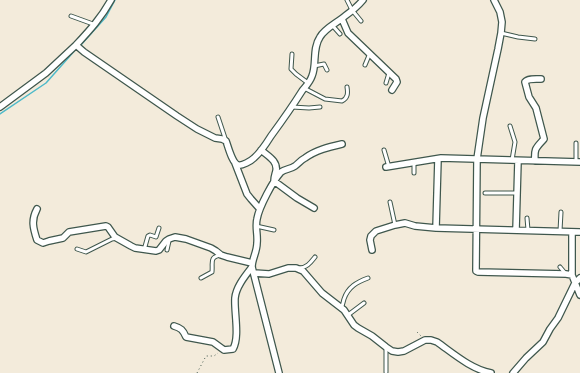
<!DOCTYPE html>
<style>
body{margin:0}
canvas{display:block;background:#f3ebdb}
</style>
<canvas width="580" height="373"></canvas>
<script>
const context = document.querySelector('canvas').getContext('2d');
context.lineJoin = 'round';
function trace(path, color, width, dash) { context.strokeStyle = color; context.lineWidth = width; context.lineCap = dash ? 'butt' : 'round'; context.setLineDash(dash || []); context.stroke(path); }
trace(new Path2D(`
 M 80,46 L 106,17 L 115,0
 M 0,114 L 46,83 L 77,48`), '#4ebac9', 1.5);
const service = new Path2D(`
 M 347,0 L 352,10 L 361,21
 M 71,16 L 93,24
 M 332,25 L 340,34
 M 501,33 L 518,37 L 535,39
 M 292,54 L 291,69 L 296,74 L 308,83
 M 365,65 L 370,53
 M 314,66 L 324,64 L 327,70
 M 386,83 L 389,73
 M 304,88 L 325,99 L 342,101 C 348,98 348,93 347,87
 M 292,107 L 309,108 L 320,107
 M 218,117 L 226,141
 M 510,126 L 515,142 L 512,160
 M 384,150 L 389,167
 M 414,162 L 414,173
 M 576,162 L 576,143
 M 485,193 L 517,193
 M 390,202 L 395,225
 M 527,218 L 528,230
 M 256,226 L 274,230
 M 560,231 L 561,212
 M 77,249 L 86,252 L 112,239 L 117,238
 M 144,250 L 148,236 L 150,235 L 156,237 L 159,228
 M 167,250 L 169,241
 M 560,267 L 565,273
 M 299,268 C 307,268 311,262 315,257
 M 201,278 L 212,272 C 213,262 209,257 221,255
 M 341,308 C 343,305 343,302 344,299 C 348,287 357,282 368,278
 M 348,315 L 364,303
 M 386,347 L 386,372`);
const minor = new Path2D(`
 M 111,0 C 101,18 90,30 76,45 L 84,52 L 177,116 L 197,129 L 215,138 L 222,139 L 226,141 C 228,146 232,163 238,165 C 242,166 251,161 254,158 C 261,152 266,144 271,136 C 282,121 292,107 302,91 C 306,86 310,82 312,76 C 317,64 312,49 320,37 C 325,28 337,23 345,16 C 352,11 358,6 363,0
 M 494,0 L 500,12 L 502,22 L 501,33 L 498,49 L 483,118 L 477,159 L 476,271 L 478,272 L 566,274 L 572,275
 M 342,19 L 348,33 L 396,79 L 397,82 L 392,90
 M 0,107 L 46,73 L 76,45
 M 261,150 C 268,156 278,161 276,171 C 275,175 274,177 274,181 L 297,198 L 314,208
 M 535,161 C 534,148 536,148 544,139 L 536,108 L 529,97 L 525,82 C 528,78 536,79 541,79
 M 235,163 L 247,194 L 251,199 L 259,208
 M 386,167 L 441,158 L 580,162
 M 37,209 C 31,220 33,228 37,240 L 43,243 L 49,241 L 63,238 L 69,232 L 106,226 L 108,227 L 115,237 L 131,246 L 135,248 L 156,251 L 159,250 L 166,241 L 169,239 L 175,237 L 186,239 L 211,248 L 216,251 L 221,255 L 227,257 L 252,263
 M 436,228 L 438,159
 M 516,230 L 518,161
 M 572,232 L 572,275 L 580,295
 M 372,250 L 370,240 L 371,236 L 376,231 L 395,225 L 405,223 L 415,226 L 436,228 L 580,232
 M 254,273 L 269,274 L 288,268 L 296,268 L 303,271 L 322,293 L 344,310 L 354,325 L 358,328 L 372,336 L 386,347 L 392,351 L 398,352 L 404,351 L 425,340 L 431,340 L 437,342 C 454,354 471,369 491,373
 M 174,326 C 181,328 183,330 186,337 L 213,342 L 224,350 L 233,349 C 240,337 234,312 235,298 C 236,287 245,276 252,267
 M 279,373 L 252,267 C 252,259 257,252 257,243 C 258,235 255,227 257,219 C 259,207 273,181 281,172 C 285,169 291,169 295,166 C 298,164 301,160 305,158 C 316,150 329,147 342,144
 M 513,373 L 526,358 L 543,342 L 550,329 L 558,318 L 575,283 L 580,278`);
trace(service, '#3f574d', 5);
trace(minor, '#3f574d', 8);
trace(new Path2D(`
 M 417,332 L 421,336
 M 197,373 L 206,356 L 214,356 L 218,353`), '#3f574d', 1, [1, 3]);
trace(service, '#fff', 3);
trace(minor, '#fff', 5.5);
</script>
